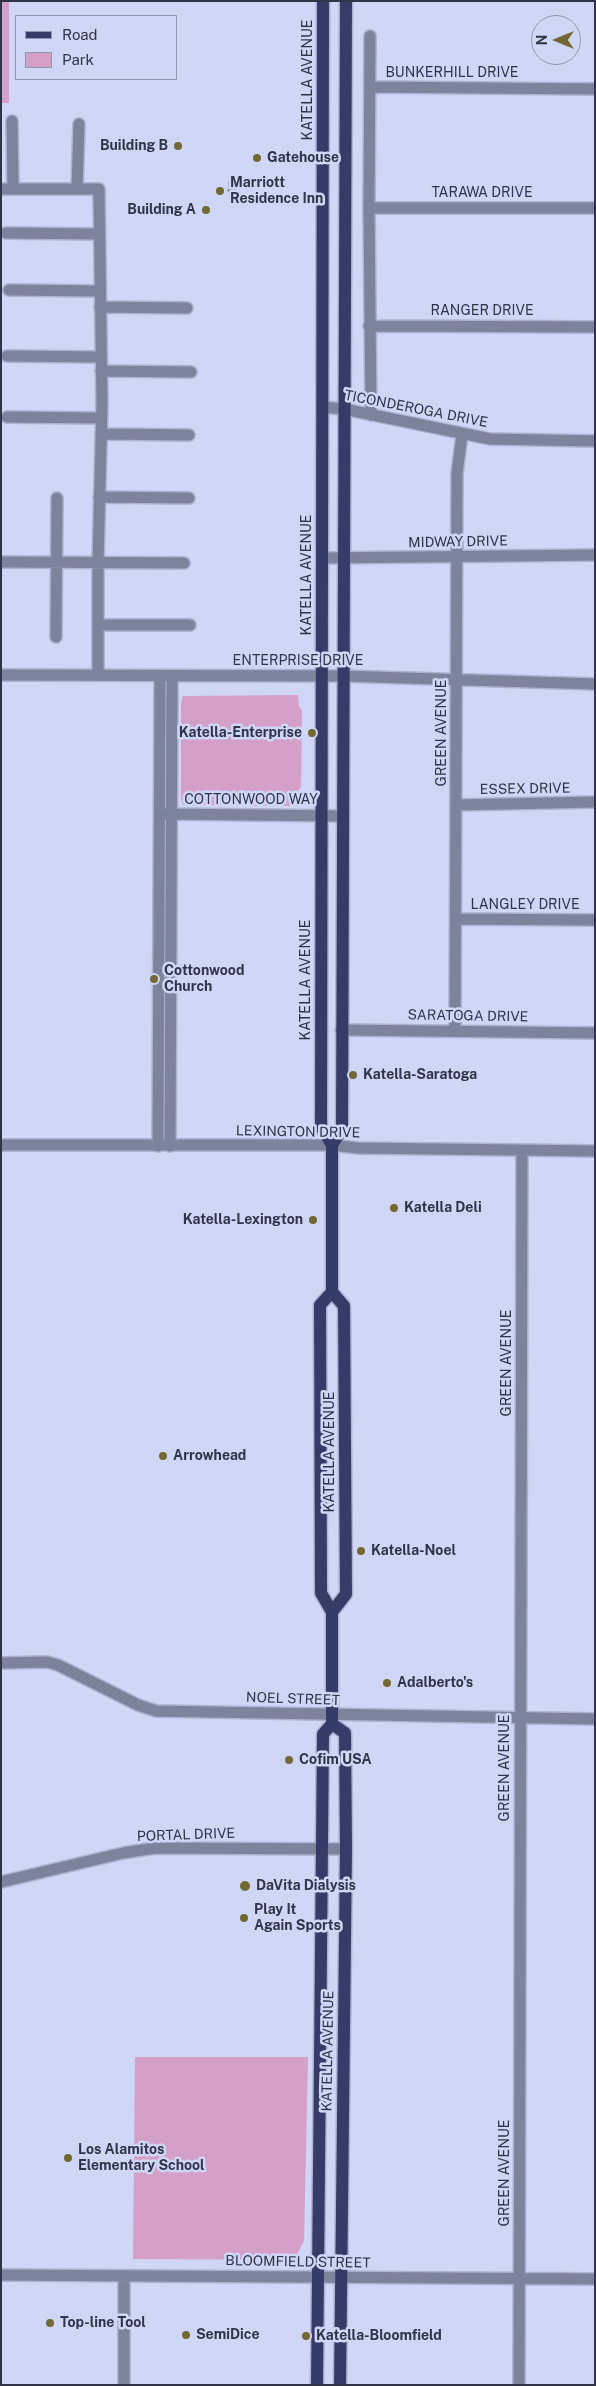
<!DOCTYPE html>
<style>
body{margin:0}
#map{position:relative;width:596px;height:2386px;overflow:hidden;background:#d0d6f6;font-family:"Public Sans",sans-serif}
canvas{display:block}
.frame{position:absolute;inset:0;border:2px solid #303448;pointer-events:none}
.legend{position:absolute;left:15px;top:15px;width:162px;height:65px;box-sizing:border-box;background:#d0d6f6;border:1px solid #9095b0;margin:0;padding:6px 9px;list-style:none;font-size:15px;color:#303448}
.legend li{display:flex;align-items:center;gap:10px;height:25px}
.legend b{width:25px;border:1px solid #9095b0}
.north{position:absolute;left:531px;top:15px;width:50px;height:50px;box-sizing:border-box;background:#d0d6f6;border:1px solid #9095b0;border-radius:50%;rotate:270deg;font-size:14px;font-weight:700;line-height:20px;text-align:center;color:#303448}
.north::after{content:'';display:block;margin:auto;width:18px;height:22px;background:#736734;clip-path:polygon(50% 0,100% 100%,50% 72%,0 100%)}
</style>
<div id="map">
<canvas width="596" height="2386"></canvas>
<div class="frame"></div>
<ul class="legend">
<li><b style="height:6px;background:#363c68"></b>Road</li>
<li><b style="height:14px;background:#d5a0c7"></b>Park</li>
</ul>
<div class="north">N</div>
</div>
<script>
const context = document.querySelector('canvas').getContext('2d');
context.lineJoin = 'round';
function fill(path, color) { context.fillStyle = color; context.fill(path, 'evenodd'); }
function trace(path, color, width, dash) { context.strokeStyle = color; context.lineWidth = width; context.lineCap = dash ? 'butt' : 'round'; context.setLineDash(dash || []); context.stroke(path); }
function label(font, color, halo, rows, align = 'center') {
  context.font = font + ' "Public Sans",sans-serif'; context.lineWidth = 5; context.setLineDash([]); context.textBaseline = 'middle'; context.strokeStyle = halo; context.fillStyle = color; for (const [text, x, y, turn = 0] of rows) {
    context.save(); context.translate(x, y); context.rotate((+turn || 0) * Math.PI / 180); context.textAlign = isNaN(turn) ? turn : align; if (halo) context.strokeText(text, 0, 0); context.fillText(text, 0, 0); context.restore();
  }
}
fill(new Path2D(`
 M 1,1 L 9,1 L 9,103 L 1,103 Z
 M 298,695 L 299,707 L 302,710 L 301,787 L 298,791 L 298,806 L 183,805 L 181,799 L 181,703 L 183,696 Z
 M 135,2057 L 308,2057 L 304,2241 L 294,2260 L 133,2259 Z`), '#d5a0c7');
fill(new Path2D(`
 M 232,180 L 240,197 L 234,201 L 227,190 L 229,189 L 228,182 Z`), '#589972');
const minor = new Path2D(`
 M 370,36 L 369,208 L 371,415
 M 370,87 L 595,89
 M 12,121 L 13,189
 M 1,189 L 99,189 L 102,403 L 98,563 L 98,675
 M 77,189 L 79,124
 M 369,208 L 595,208
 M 6,233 L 99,234
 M 9,290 L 100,291
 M 100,307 L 187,308
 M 369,326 L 595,327
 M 7,356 L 101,357
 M 101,371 L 191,372
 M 322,407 L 344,409 L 490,439 L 595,441
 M 7,417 L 101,418
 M 101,434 L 189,435
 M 99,497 L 189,498
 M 322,558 L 595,555
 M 1,562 L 184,563
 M 98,625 L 190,625
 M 56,637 L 57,498
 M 1,675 L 343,676 L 595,684
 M 456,805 L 595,802
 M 164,814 L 342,816
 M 456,919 L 595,920
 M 341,1030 L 595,1033
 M 455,1031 L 457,473 L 462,435
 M 1,1145 L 332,1145 L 358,1148 L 595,1151
 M 158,1146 L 160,677
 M 170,1146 L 172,677
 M 1,1663 L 47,1662 L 58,1665 L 138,1705 L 156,1711 L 595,1719
 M 1,1882 L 123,1853 L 155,1848 L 346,1849
 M 1,2275 L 595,2279
 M 124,2385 L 124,2276
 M 519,2385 L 522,1151`);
const major = new Path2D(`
 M 323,1 L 321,1127 L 332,1145
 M 332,1292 L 344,1306 L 346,1594 L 332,1612
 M 332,1724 L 345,1733 L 346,1849 L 340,2385
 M 317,2385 L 323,1734 L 332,1724 L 332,1612 L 321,1593 L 320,1305 L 332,1292 L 332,1145 L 342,1129 L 346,1`);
trace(minor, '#adb2d0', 14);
trace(major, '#adb2d0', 15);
trace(minor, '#7d829d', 11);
trace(major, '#363c68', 12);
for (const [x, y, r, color] of [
 [178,146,5,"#736734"],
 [257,158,5,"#736734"],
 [220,191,5,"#736734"],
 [206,210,5,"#736734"],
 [312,733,5,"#736734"],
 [154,979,5,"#736734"],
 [353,1075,5,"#736734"],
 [394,1208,5,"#736734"],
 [313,1220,5,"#736734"],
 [163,1456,5,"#736734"],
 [361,1551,5,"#736734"],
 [387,1683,5,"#736734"],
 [289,1760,5,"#736734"],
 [245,1886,6,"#736734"],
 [244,1918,5,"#736734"],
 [68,2158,5,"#736734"],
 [50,2323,5,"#736734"],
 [186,2335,5,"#736734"],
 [306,2336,5,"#736734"]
]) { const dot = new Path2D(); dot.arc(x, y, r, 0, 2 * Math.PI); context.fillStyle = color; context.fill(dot); trace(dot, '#d0d6f6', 2); }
label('14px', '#303448', '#d0d6f6', [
 ["BUNKERHILL DRIVE",452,73],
 ["KATELLA AVENUE",308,80,-90],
 ["TARAWA DRIVE",482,193],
 ["RANGER DRIVE",482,311],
 ["TICONDEROGA DRIVE",416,409,11],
 ["MIDWAY DRIVE",458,542,-1],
 ["KATELLA AVENUE",307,575,-90],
 ["ENTERPRISE DRIVE",298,661],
 ["GREEN AVENUE",442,733,-90],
 ["ESSEX DRIVE",525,789,-1],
 ["COTTONWOOD WAY",251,800],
 ["LANGLEY DRIVE",525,905],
 ["KATELLA AVENUE",306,980,-90],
 ["SARATOGA DRIVE",468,1016,1],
 ["LEXINGTON DRIVE",298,1132,1],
 ["GREEN AVENUE",507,1363,-90],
 ["KATELLA AVENUE",330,1452,-90],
 ["NOEL STREET",293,1699,2],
 ["GREEN AVENUE",505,1768,-90],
 ["PORTAL DRIVE",186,1835,-2],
 ["KATELLA AVENUE",328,2051,-89],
 ["GREEN AVENUE",505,2173,-90],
 ["BLOOMFIELD STREET",298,2262,1]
]);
label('bold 14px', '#303448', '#d0d6f6', [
 ["Building B",168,146,"right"],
 ["Gatehouse",267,158],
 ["Marriott",230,183],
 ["Residence Inn",230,199],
 ["Building A",196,210,"right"],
 ["Katella-Enterprise",302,733,"right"],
 ["Cottonwood",164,971],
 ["Church",164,987],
 ["Katella-Saratoga",363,1075],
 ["Katella Deli",404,1208],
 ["Katella-Lexington",303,1220,"right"],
 ["Arrowhead",173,1456],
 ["Katella-Noel",371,1551],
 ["Adalberto's",397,1683],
 ["Cofim USA",299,1760],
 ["DaVita Dialysis",256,1886],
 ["Play It",254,1910],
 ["Again Sports",254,1926],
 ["Los Alamitos",78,2150],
 ["Elementary School",78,2166],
 ["Top-line Tool",60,2323],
 ["SemiDice",196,2335],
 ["Katella-Bloomfield",316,2336]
], 'left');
</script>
